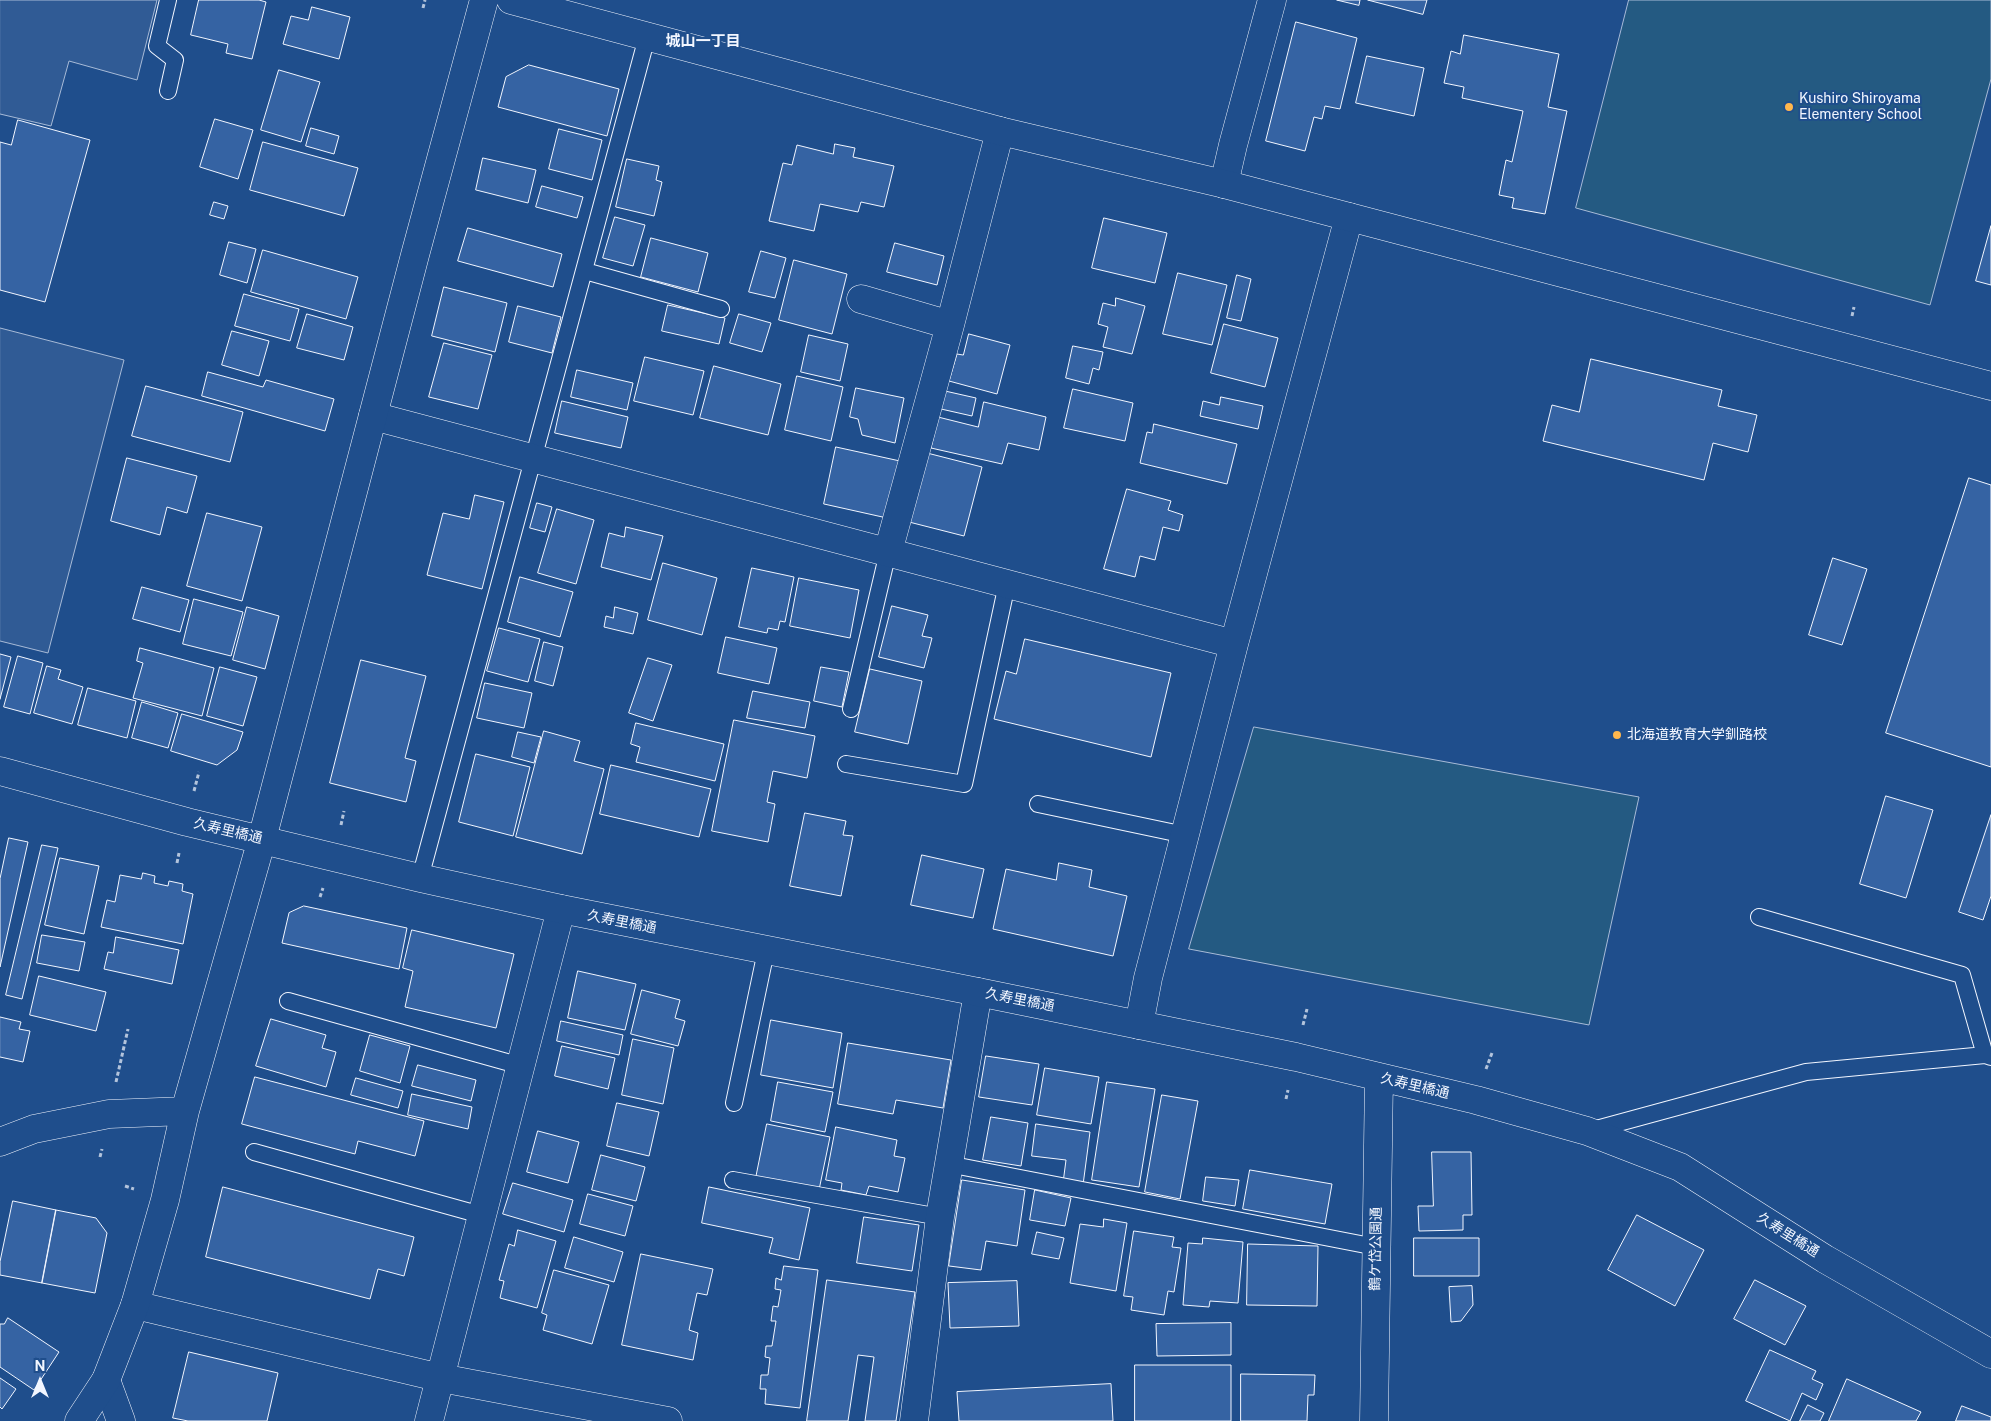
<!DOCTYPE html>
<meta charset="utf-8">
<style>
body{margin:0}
#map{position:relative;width:1991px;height:1421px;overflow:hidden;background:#1f4e8c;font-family:"Public Sans",sans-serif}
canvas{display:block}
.north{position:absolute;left:15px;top:1356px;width:50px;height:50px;-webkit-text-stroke:4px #1f4e8c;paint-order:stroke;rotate:0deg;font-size:14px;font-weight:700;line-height:20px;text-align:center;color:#f2f6ff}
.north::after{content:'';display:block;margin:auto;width:18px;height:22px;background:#f2f6ff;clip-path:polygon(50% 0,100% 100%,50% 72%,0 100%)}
</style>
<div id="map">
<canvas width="1991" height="1421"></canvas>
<div class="north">N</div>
</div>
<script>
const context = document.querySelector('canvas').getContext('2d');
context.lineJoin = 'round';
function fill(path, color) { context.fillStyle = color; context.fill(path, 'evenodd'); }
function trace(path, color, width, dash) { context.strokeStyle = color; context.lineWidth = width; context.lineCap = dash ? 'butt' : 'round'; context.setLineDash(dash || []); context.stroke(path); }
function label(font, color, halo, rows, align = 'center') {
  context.font = font + ' "Public Sans","Noto Sans JP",sans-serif'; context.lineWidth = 4; context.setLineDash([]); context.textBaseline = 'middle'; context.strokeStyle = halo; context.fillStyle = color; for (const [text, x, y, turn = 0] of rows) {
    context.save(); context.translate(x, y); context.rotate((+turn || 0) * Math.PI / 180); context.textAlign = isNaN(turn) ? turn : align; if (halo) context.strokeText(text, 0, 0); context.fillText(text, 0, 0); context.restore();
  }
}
const green = new Path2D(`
 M 1629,0 L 1991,0 L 1991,79 L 1930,305 L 1576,208 Z
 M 1254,727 L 1639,797 L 1589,1025 L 1189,949 Z`);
fill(green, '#245a82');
trace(green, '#a8bbd7', 1);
const parking = new Path2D(`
 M 0,0 L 157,0 L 137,80 L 69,61 L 51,126 L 0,114 Z
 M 0,328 L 124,360 L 48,653 L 0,641 Z`);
fill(parking, '#305b95');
trace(parking, '#a8bbd7', 1);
const building = new Path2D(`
 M 199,0 L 259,0 L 266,2 L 252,59 L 226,53 L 228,44 L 191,35 Z
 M 1337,0 L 1360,0 L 1359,5 Z
 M 1368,0 L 1427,0 L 1423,14 Z
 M 312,7 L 350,17 L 339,59 L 283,44 L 291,16 L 308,20 Z
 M 1296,22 L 1357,38 L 1340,109 L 1325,106 L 1322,119 L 1314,117 L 1305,151 L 1266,141 Z
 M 1464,35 L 1559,54 L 1548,107 L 1567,111 L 1545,214 L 1512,208 L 1514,198 L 1499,195 L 1506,160 L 1512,162 L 1523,111 L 1462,98 L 1464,87 L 1444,83 L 1451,51 L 1460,54 Z
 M 1367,56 L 1424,68 L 1414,116 L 1356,103 Z
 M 529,65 L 619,89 L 607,136 L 498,107 L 506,77 Z
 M 279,70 L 320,82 L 301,142 L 261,130 Z
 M 215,119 L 253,130 L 238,179 L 200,167 Z
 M 18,120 L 90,140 L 45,302 L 0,290 L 0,142 L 11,145 Z
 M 311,128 L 339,136 L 334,154 L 306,146 Z
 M 559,129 L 602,140 L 592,180 L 549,169 Z
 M 263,142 L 358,168 L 344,216 L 250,190 Z
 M 835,144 L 855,148 L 853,157 L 894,166 L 884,207 L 861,202 L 858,212 L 820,204 L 814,231 L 769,221 L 783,163 L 792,165 L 797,145 L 833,154 Z
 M 483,158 L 536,170 L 528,203 L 476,190 Z
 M 627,159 L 659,166 L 656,180 L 662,182 L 654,216 L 616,207 Z
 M 542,186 L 583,197 L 577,218 L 536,207 Z
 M 214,202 L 228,206 L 224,219 L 210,215 Z
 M 615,217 L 645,225 L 633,266 L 603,258 Z
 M 1104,218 L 1167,233 L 1155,283 L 1092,268 Z
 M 1991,226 L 1991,285 L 1976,281 Z
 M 468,228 L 562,254 L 553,287 L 458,261 Z
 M 651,238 L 708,253 L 698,292 L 641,277 Z
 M 229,242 L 256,249 L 247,283 L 220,275 Z
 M 895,243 L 944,256 L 937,285 L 887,272 Z
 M 263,250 L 358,277 L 346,319 L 251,292 Z
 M 761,251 L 786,258 L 775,298 L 749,292 Z
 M 794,260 L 847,274 L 832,334 L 779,320 Z
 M 1178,273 L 1227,285 L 1212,345 L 1163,334 Z
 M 1237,275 L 1251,279 L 1241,321 L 1227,318 Z
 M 444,287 L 507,303 L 495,352 L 432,336 Z
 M 244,294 L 299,309 L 290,341 L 235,326 Z
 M 1116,298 L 1145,306 L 1132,354 L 1103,347 L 1108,327 L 1098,324 L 1103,303 L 1115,306 Z
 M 668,305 L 725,318 L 719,344 L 662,331 Z
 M 518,306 L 561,317 L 552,353 L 509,342 Z
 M 307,314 L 353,327 L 344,360 L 297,348 Z
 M 739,314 L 771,323 L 762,352 L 730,343 Z
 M 1224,324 L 1278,338 L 1265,387 L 1211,373 Z
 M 232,331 L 269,341 L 259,376 L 222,365 Z
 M 969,334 L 1010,345 L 997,394 L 949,381 L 957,354 L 963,355 Z
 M 809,335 L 848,344 L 840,381 L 801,372 Z
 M 444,343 L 492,355 L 478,409 L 429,397 Z
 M 1073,346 L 1103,352 L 1099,370 L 1093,368 L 1089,384 L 1066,378 Z
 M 645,357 L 704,371 L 693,415 L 634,401 Z
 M 1591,359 L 1722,390 L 1718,406 L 1757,415 L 1748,452 L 1713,443 L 1704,480 L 1543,441 L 1552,405 L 1579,412 Z
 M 714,366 L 781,384 L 768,435 L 700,418 Z
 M 577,370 L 633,383 L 627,410 L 571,397 Z
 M 208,372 L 263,387 L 266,380 L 334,399 L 325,431 L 202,396 Z
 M 797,376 L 843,387 L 831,441 L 785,430 Z
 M 146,386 L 243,412 L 230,462 L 132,436 Z
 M 856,388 L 904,398 L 895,443 L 862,435 L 858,419 L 850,417 Z
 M 1073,389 L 1133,403 L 1125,441 L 1064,428 Z
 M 945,391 L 976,398 L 972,416 L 941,409 Z
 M 1221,397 L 1263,406 L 1258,429 L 1200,416 L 1203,401 L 1219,405 Z
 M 562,401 L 628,417 L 621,448 L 555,433 Z
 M 984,402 L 1046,417 L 1039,450 L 1008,443 L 1002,464 L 931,448 L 938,417 L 978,427 Z
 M 1154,424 L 1237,444 L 1227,484 L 1140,463 L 1147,432 L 1152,433 Z
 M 836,447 L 900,461 L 887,518 L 824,504 Z
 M 927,453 L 982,467 L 964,536 L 909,522 Z
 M 127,458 L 197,476 L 187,513 L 167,507 L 160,535 L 111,521 Z
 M 1969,478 L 1991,485 L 1991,767 L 1886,733 Z
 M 1127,489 L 1171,501 L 1168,510 L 1183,515 L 1179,531 L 1163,527 L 1155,560 L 1140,556 L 1135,577 L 1104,569 Z
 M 475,495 L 504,502 L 482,589 L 427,575 L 443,513 L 469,519 Z
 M 537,503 L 552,507 L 545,532 L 530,528 Z
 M 557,509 L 594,520 L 576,584 L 538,573 Z
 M 207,513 L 262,527 L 242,601 L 187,586 Z
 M 626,527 L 663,536 L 651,580 L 601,567 L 609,533 L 624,537 Z
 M 1833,558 L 1867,569 L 1842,645 L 1809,635 Z
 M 663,563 L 717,578 L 702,635 L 648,620 Z
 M 752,568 L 794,577 L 785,622 L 780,621 L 778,630 L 768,628 L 767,633 L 739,627 Z
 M 520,577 L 573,592 L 560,637 L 508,622 Z
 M 799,578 L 859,590 L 850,638 L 790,626 Z
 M 142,587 L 189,600 L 180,632 L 133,619 Z
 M 194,599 L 243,612 L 231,656 L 183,644 Z
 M 892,606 L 928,615 L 922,636 L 932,638 L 924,668 L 879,657 Z
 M 247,607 L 279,616 L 265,669 L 233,660 Z
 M 615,607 L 638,613 L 633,634 L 604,627 L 606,616 L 613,618 Z
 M 499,628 L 540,639 L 528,682 L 487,671 Z
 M 726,637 L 777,648 L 769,684 L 718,673 Z
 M 1025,639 L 1171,673 L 1151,757 L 994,719 L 1006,671 L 1016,674 Z
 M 544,642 L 563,647 L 553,686 L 535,681 Z
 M 140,648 L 214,668 L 202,716 L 133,698 L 143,663 L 137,661 Z
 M 0,654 L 11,657 L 0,699 Z
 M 18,656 L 43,663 L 30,714 L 4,707 Z
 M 648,658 L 672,665 L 653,721 L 629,713 Z
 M 361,660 L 426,676 L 405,758 L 416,761 L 406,802 L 330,783 Z
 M 47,666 L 61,670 L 58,679 L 83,687 L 72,724 L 34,713 Z
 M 220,667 L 257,677 L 243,726 L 207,716 Z
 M 821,667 L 849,672 L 842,707 L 814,701 Z
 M 870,669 L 922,681 L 908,744 L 855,732 Z
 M 485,683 L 532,693 L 524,728 L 477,718 Z
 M 88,688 L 136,701 L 127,738 L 78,725 Z
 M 753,691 L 810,702 L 805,728 L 747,718 Z
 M 142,702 L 178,713 L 168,748 L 132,738 Z
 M 182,714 L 243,732 L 237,750 L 217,765 L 171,751 Z
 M 734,720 L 815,736 L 807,778 L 773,771 L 767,802 L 775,804 L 768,842 L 712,831 Z
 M 636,723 L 724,744 L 715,781 L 636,762 L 640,747 L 631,744 Z
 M 544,731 L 580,741 L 574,761 L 604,769 L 582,854 L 516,837 Z
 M 518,732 L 541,737 L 534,763 L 512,757 Z
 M 476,754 L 530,767 L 513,836 L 459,822 Z
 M 611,765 L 711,789 L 699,837 L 600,814 Z
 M 1886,796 L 1933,810 L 1906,898 L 1860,884 Z
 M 805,813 L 846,821 L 843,835 L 853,836 L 841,896 L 790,886 Z
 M 1991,815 L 1991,896 L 1983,920 L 1959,912 Z
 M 9,838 L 28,842 L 0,967 L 0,879 Z
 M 42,845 L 58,848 L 22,999 L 6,995 Z
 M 922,855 L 984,869 L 973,918 L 911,905 Z
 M 60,858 L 99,866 L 84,934 L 45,925 Z
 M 1059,863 L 1092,870 L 1089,887 L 1127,896 L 1113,956 L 993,929 L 1006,869 L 1056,880 Z
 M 143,873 L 155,876 L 154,883 L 168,886 L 169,881 L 183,884 L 182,891 L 193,894 L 183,944 L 101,927 L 107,900 L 115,902 L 120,875 L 141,879 Z
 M 304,906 L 407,928 L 399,969 L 282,943 L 289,913 Z
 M 412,930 L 514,954 L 496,1028 L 405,1007 L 413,971 L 403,968 Z
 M 42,935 L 85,942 L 79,971 L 37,963 Z
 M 116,937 L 179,950 L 172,984 L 104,969 L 108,952 L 113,953 Z
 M 578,971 L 636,984 L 625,1030 L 568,1018 Z
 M 39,976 L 106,992 L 96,1031 L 30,1015 Z
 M 642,990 L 680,1000 L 675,1018 L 685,1021 L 678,1046 L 631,1034 Z
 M 0,1017 L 21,1022 L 19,1029 L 30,1031 L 23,1062 L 0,1057 Z
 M 271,1019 L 326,1035 L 322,1048 L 336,1052 L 326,1087 L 256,1066 Z
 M 771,1020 L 842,1033 L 833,1088 L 761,1075 Z
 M 561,1021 L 623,1035 L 619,1055 L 557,1041 Z
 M 370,1035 L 410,1046 L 400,1083 L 360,1071 Z
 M 633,1039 L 674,1048 L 663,1104 L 622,1095 Z
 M 848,1043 L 951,1060 L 943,1108 L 896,1100 L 893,1114 L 838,1104 Z
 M 562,1046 L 615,1058 L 608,1089 L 555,1076 Z
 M 986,1056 L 1039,1064 L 1032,1105 L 979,1097 Z
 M 418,1065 L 476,1080 L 471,1101 L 412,1086 Z
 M 1045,1068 L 1099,1077 L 1091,1124 L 1037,1115 Z
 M 255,1077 L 424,1121 L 415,1156 L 358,1141 L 355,1154 L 242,1124 Z
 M 356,1078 L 403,1091 L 398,1108 L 351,1095 Z
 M 778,1082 L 833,1092 L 825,1132 L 771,1121 Z
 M 1107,1082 L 1155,1089 L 1139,1187 L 1092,1180 Z
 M 412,1094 L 472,1107 L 468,1129 L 408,1115 Z
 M 1162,1095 L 1198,1101 L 1180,1199 L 1145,1192 Z
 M 617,1103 L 659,1112 L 649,1156 L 607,1146 Z
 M 991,1117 L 1028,1123 L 1021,1166 L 983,1160 Z
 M 767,1124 L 830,1137 L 819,1190 L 756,1178 Z
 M 1036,1124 L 1090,1132 L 1083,1185 L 1063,1183 L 1066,1160 L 1032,1156 Z
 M 836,1127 L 897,1140 L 894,1156 L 905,1158 L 898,1192 L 869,1186 L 866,1195 L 841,1190 L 842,1183 L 826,1180 Z
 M 538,1131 L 579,1142 L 568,1183 L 527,1172 Z
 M 1432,1152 L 1471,1152 L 1472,1215 L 1463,1215 L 1463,1230 L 1419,1231 L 1418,1206 L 1433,1206 Z
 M 601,1155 L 645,1167 L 636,1201 L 592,1190 Z
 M 1250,1170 L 1332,1184 L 1325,1224 L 1243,1209 Z
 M 1206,1177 L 1239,1180 L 1235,1206 L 1203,1201 Z
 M 962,1180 L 1025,1190 L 1017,1246 L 986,1241 L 981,1270 L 949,1266 Z
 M 513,1183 L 573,1200 L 564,1232 L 503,1214 Z
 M 223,1187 L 414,1237 L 404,1276 L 378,1269 L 370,1299 L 206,1257 Z
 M 709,1187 L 810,1208 L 799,1260 L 769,1253 L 773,1238 L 702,1223 Z
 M 1035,1190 L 1071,1198 L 1065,1226 L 1030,1220 Z
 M 588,1194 L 633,1206 L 625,1236 L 580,1224 Z
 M 13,1201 L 56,1210 L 42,1283 L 0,1275 L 0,1262 Z
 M 56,1210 L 96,1218 L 107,1233 L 95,1293 L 42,1283 Z
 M 1637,1215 L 1704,1250 L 1675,1306 L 1608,1270 Z
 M 864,1217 L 919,1225 L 912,1271 L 857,1263 Z
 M 1104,1219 L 1127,1223 L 1116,1291 L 1070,1283 L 1080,1224 L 1103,1227 Z
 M 518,1230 L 556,1241 L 537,1308 L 500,1298 L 504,1281 L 499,1280 L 509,1244 L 514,1246 Z
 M 1134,1231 L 1174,1237 L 1172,1247 L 1181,1248 L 1174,1292 L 1168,1291 L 1164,1315 L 1131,1310 L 1133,1297 L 1124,1296 Z
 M 1037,1232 L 1064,1238 L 1059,1259 L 1032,1254 Z
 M 574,1237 L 623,1252 L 614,1282 L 565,1268 Z
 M 1203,1238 L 1243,1242 L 1238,1303 L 1210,1301 L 1209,1307 L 1183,1305 L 1188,1243 L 1202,1244 Z
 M 1414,1238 L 1479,1238 L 1479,1276 L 1414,1276 Z
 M 1248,1244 L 1318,1246 L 1317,1306 L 1247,1305 Z
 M 641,1254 L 713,1269 L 707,1295 L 697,1293 L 689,1330 L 698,1333 L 693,1360 L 622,1345 Z
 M 784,1266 L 818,1270 L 800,1408 L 765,1404 L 766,1389 L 760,1389 L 761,1375 L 768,1375 L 770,1358 L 765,1357 L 766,1346 L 772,1346 L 776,1321 L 771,1321 L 773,1306 L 778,1307 L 781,1290 L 775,1289 L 776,1278 L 781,1280 Z
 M 554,1270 L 609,1285 L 592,1344 L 543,1330 L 547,1315 L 542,1313 Z
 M 827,1280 L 915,1292 L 896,1421 L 865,1421 L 874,1357 L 858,1355 L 848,1421 L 807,1421 Z
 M 1755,1280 L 1806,1306 L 1785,1345 L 1734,1319 Z
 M 1017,1281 L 1019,1326 L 950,1328 L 948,1283 Z
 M 1472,1286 L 1473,1305 L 1461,1321 L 1451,1322 L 1449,1287 Z
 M 8,1318 L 59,1352 L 34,1390 L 0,1367 L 0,1324 L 4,1324 Z
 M 1231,1323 L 1231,1355 L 1157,1356 L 1156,1324 Z
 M 1770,1350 L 1816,1371 L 1812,1379 L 1823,1384 L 1816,1400 L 1802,1393 L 1790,1421 L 1746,1401 Z
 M 189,1352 L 278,1373 L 267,1421 L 188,1421 L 173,1418 Z
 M 1135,1365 L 1231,1365 L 1231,1421 L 1135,1421 Z
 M 1241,1374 L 1315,1375 L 1314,1395 L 1308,1395 L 1307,1421 L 1241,1421 Z
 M 0,1378 L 16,1389 L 2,1409 L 0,1407 Z
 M 1847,1379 L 1921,1412 L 1916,1421 L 1829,1421 Z
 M 1111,1384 L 1113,1421 L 959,1421 L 957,1392 Z
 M 1808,1405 L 1824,1413 L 1820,1421 L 1800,1421 Z
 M 1962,1406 L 1991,1417 L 1991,1421 L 1956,1421 Z`);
fill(building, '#3563a3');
trace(building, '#f2f6ff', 1);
const lane = new Path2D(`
 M 168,0 L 157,46 L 175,60 L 168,91
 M 585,271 L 721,309
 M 851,709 L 888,552
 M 846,764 L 964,784 L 1007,584
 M 1038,804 L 1185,835
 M 420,878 L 647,37
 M 1759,917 L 1962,975 L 1985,1055
 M 288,1001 L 521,1066
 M 734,1103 L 766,951
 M 1589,1131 L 1806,1072 L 1985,1055 L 1991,1057
 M 254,1152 L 481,1215
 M 948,1164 L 1376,1247
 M 733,1180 L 940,1217`);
const street = new Path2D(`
 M 1224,184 L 1233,145 L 1272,0
 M 861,299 L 950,325 L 888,552
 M 950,325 L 1000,131
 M 373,416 L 1234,644
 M 1139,1025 L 1148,978 L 1234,644 L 1349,217
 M 135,1305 L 441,1378 L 668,1421
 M 106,1380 L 121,1421
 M 429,1421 L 561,909
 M 914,1421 L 940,1217 L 978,992`);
const secondary = new Path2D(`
 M 511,0 L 1000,131 L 1224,184 L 1991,386
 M 0,771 L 187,822 L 420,878 L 561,909 L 978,992 L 1296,1057 L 1476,1100 L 1587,1131 L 1680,1167 L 1825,1259 L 1991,1354
 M 0,1142 L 34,1129 L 109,1114 L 185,1111
 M 79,1421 L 106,1380 L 135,1305 L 165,1200 L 185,1111 L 262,839 L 415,255 L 484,0
 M 1374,1421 L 1379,1077`);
trace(lane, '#f2f6ff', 18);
trace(street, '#f2f6ff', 29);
trace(secondary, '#f2f6ff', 29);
trace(new Path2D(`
 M 423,8 L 425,0
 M 1852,316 L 1854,307
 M 194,791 L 199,772
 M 341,825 L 344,811
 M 177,863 L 179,853
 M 320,897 L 323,888
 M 1303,1025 L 1307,1009
 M 1486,1069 L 1492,1053
 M 116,1082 L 128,1029
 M 1286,1099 L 1288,1090
 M 100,1157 L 102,1149
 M 125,1186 L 134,1189`), '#b3c4dc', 3, [4, 2.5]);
trace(lane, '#1f4e8c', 16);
trace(street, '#1f4e8c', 28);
trace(secondary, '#1f4e8c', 28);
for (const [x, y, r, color] of [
 [1789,107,5,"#ffb74d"],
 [1617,735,5,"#ffb74d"]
]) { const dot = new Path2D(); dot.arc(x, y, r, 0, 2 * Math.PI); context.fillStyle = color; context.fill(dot); trace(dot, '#1f4e8c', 2); }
label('14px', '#f2f6ff', '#1f4e8c', [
 ["Kushiro Shiroyama",1799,99],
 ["Elementery School",1799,115],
 ["北海道教育大学釧路校",1627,735]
], 'left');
label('14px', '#f2f6ff', '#1f4e8c', [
 ["久寿里橋通",228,831,13],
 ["久寿里橋通",622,922,11],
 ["久寿里橋通",1020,1000,11],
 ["久寿里橋通",1415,1086,13],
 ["久寿里橋通",1788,1235,32],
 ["鶴ケ岱公園通",1376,1249,-89]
]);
label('bold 15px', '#f2f6ff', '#1f4e8c', [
 ["城山一丁目",703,41]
]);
</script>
